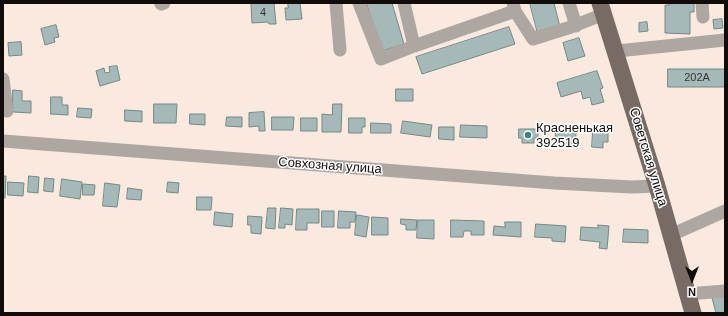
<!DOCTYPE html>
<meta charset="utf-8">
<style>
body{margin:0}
#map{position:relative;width:728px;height:316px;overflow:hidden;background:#f9e9df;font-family:Helvetica,sans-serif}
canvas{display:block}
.frame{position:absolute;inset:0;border:4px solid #110c09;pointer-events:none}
.north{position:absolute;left:672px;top:260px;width:40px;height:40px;-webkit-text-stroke:3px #fff;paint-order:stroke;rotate:180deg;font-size:11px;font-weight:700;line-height:16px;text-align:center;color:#110c09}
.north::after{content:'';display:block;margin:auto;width:14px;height:18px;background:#110c09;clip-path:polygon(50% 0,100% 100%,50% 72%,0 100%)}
</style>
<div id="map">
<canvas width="728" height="316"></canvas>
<div class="frame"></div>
<div class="north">N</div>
</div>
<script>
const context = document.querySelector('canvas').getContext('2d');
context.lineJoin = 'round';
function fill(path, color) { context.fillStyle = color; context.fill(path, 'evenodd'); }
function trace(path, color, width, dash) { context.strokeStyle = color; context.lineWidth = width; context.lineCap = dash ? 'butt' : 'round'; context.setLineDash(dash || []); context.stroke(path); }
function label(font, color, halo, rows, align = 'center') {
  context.font = font + ' Helvetica,sans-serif'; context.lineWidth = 3; context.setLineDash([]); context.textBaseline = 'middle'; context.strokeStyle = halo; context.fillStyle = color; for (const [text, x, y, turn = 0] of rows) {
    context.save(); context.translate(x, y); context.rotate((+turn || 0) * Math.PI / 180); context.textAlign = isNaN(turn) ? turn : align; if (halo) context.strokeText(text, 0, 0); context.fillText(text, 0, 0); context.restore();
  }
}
const building = new Path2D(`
 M 274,3 L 276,24 L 269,24 L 268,22 L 252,23 L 251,4 Z
 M 288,3 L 300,3 L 302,19 L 286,20 L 285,8 L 288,8 Z
 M 367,3 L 392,3 L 404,44 L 382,51 Z
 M 530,3 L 554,3 L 560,27 L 538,34 Z
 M 669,3 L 694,3 L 694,12 L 690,12 L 690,34 L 665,33 L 665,5 L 669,5 Z
 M 722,19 L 723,28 L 714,29 L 713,20 Z
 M 647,22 L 648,31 L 639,32 L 639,23 Z
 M 56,25 L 59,37 L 54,38 L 55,42 L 45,45 L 41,29 Z
 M 509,27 L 515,44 L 422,74 L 416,57 Z
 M 579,38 L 585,56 L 568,61 L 563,43 Z
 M 21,42 L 22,55 L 9,56 L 8,43 Z
 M 117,66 L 120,80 L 100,86 L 96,71 L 104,68 L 105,73 L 110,72 L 109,67 Z
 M 668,69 L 725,69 L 725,87 L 668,87 Z
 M 597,71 L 603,88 L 600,89 L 604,102 L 592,105 L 590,97 L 583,99 L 581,91 L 561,97 L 557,83 Z
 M 396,89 L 413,89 L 413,101 L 396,101 Z
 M 13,90 L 22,91 L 22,101 L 31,101 L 31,113 L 13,112 Z
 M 51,97 L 62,97 L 62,105 L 68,105 L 68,115 L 51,114 Z
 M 154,104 L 177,104 L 176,123 L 154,123 Z
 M 333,104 L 342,104 L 341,132 L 322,132 L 322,114 L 332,115 Z
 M 78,108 L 92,109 L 91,118 L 77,117 Z
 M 125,110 L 142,111 L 142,122 L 125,121 Z
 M 264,112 L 265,131 L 259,131 L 259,126 L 249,127 L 249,113 Z
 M 190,114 L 205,114 L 205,125 L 190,124 Z
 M 227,117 L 242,117 L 242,127 L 226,126 Z
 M 272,117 L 294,117 L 293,130 L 272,130 Z
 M 301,118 L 317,118 L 317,131 L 301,131 Z
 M 349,118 L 365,118 L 365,127 L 362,127 L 362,133 L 349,133 Z
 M 403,121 L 432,125 L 430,137 L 401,133 Z
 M 371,123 L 391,124 L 391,133 L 371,133 Z
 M 461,125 L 487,126 L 487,138 L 460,137 Z
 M 439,127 L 454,127 L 454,140 L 439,139 Z
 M 519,129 L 538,129 L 538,138 L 534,138 L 534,143 L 522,143 L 522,138 L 519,138 Z
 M 556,132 L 576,133 L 575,147 L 555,146 Z
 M 593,132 L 608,133 L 608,142 L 603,142 L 603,148 L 592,147 Z
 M 3,176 L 6,176 L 5,198 L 3,198 Z
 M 29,176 L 39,177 L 38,193 L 28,192 Z
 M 45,178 L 54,179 L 53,192 L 44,191 Z
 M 62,179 L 82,182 L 80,199 L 60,196 Z
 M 8,182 L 24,183 L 23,196 L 8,195 Z
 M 168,182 L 179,183 L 178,193 L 167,192 Z
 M 105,183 L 120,185 L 117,207 L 103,206 Z
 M 83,184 L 95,185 L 94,195 L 83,195 Z
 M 128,188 L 142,190 L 141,200 L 127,199 Z
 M 197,197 L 212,197 L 211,210 L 197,210 Z
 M 268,208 L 276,208 L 275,229 L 266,228 Z
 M 281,208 L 293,209 L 292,225 L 285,224 L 285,228 L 279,228 Z
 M 297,209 L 319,209 L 319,223 L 307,223 L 307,230 L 296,230 Z
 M 322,211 L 334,211 L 334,227 L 322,227 Z
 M 339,211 L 356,212 L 355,222 L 350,222 L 350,228 L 338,228 Z
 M 215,212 L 233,214 L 232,227 L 214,225 Z
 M 357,215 L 369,217 L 366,237 L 355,235 Z
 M 248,216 L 262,217 L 261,234 L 251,233 L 251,225 L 248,225 Z
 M 372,217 L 388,218 L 388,235 L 372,235 Z
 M 401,219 L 417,220 L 416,230 L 406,230 L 406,225 L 401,224 Z
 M 418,220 L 434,220 L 434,239 L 417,238 Z
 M 451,220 L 484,221 L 484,235 L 471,235 L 471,231 L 464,231 L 463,237 L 451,237 Z
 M 505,222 L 521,222 L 521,237 L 493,235 L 494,226 L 505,227 Z
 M 536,224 L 566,226 L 565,242 L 552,241 L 552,238 L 535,237 Z
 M 598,225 L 609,226 L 607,249 L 599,248 L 600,242 L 580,240 L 581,227 L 598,228 Z
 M 624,229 L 648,230 L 648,243 L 623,242 Z
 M 725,294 L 725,313 L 716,313 L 712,298 Z`);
fill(building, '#a5b9b8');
trace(building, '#748886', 1);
trace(new Path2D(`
 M 336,3 L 340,50
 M 359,3 L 381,59 L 414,46
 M 404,3 L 414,46 L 515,11
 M 513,3 L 515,11 L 533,39 L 571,27 L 604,14
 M 569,3 L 576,26
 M 702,3 L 703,17
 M 161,4 L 164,3
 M 617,51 L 725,40
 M 3,79 L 7,111
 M 3,141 L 554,183 L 632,187 L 657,186
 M 671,235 L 725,211
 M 687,294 L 725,291`), '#ada6a1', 13);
trace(new Path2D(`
 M 600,3 L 657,186 L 693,313`), '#776b63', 17);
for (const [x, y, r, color] of [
 [528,135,4,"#3b837f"]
]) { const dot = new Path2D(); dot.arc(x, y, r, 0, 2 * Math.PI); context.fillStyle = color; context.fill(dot); trace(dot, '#fff', 1.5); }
label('11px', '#363735', null, [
 ["4",263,13],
 ["202А",697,78]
]);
label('13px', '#110c09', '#fff', [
 ["Красненькая",536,128],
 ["392519",536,143]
], 'left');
label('13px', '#110c09', '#fff', [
 ["Советская улица",648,157,73],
 ["Совхозная улица",330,166,4]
]);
</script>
